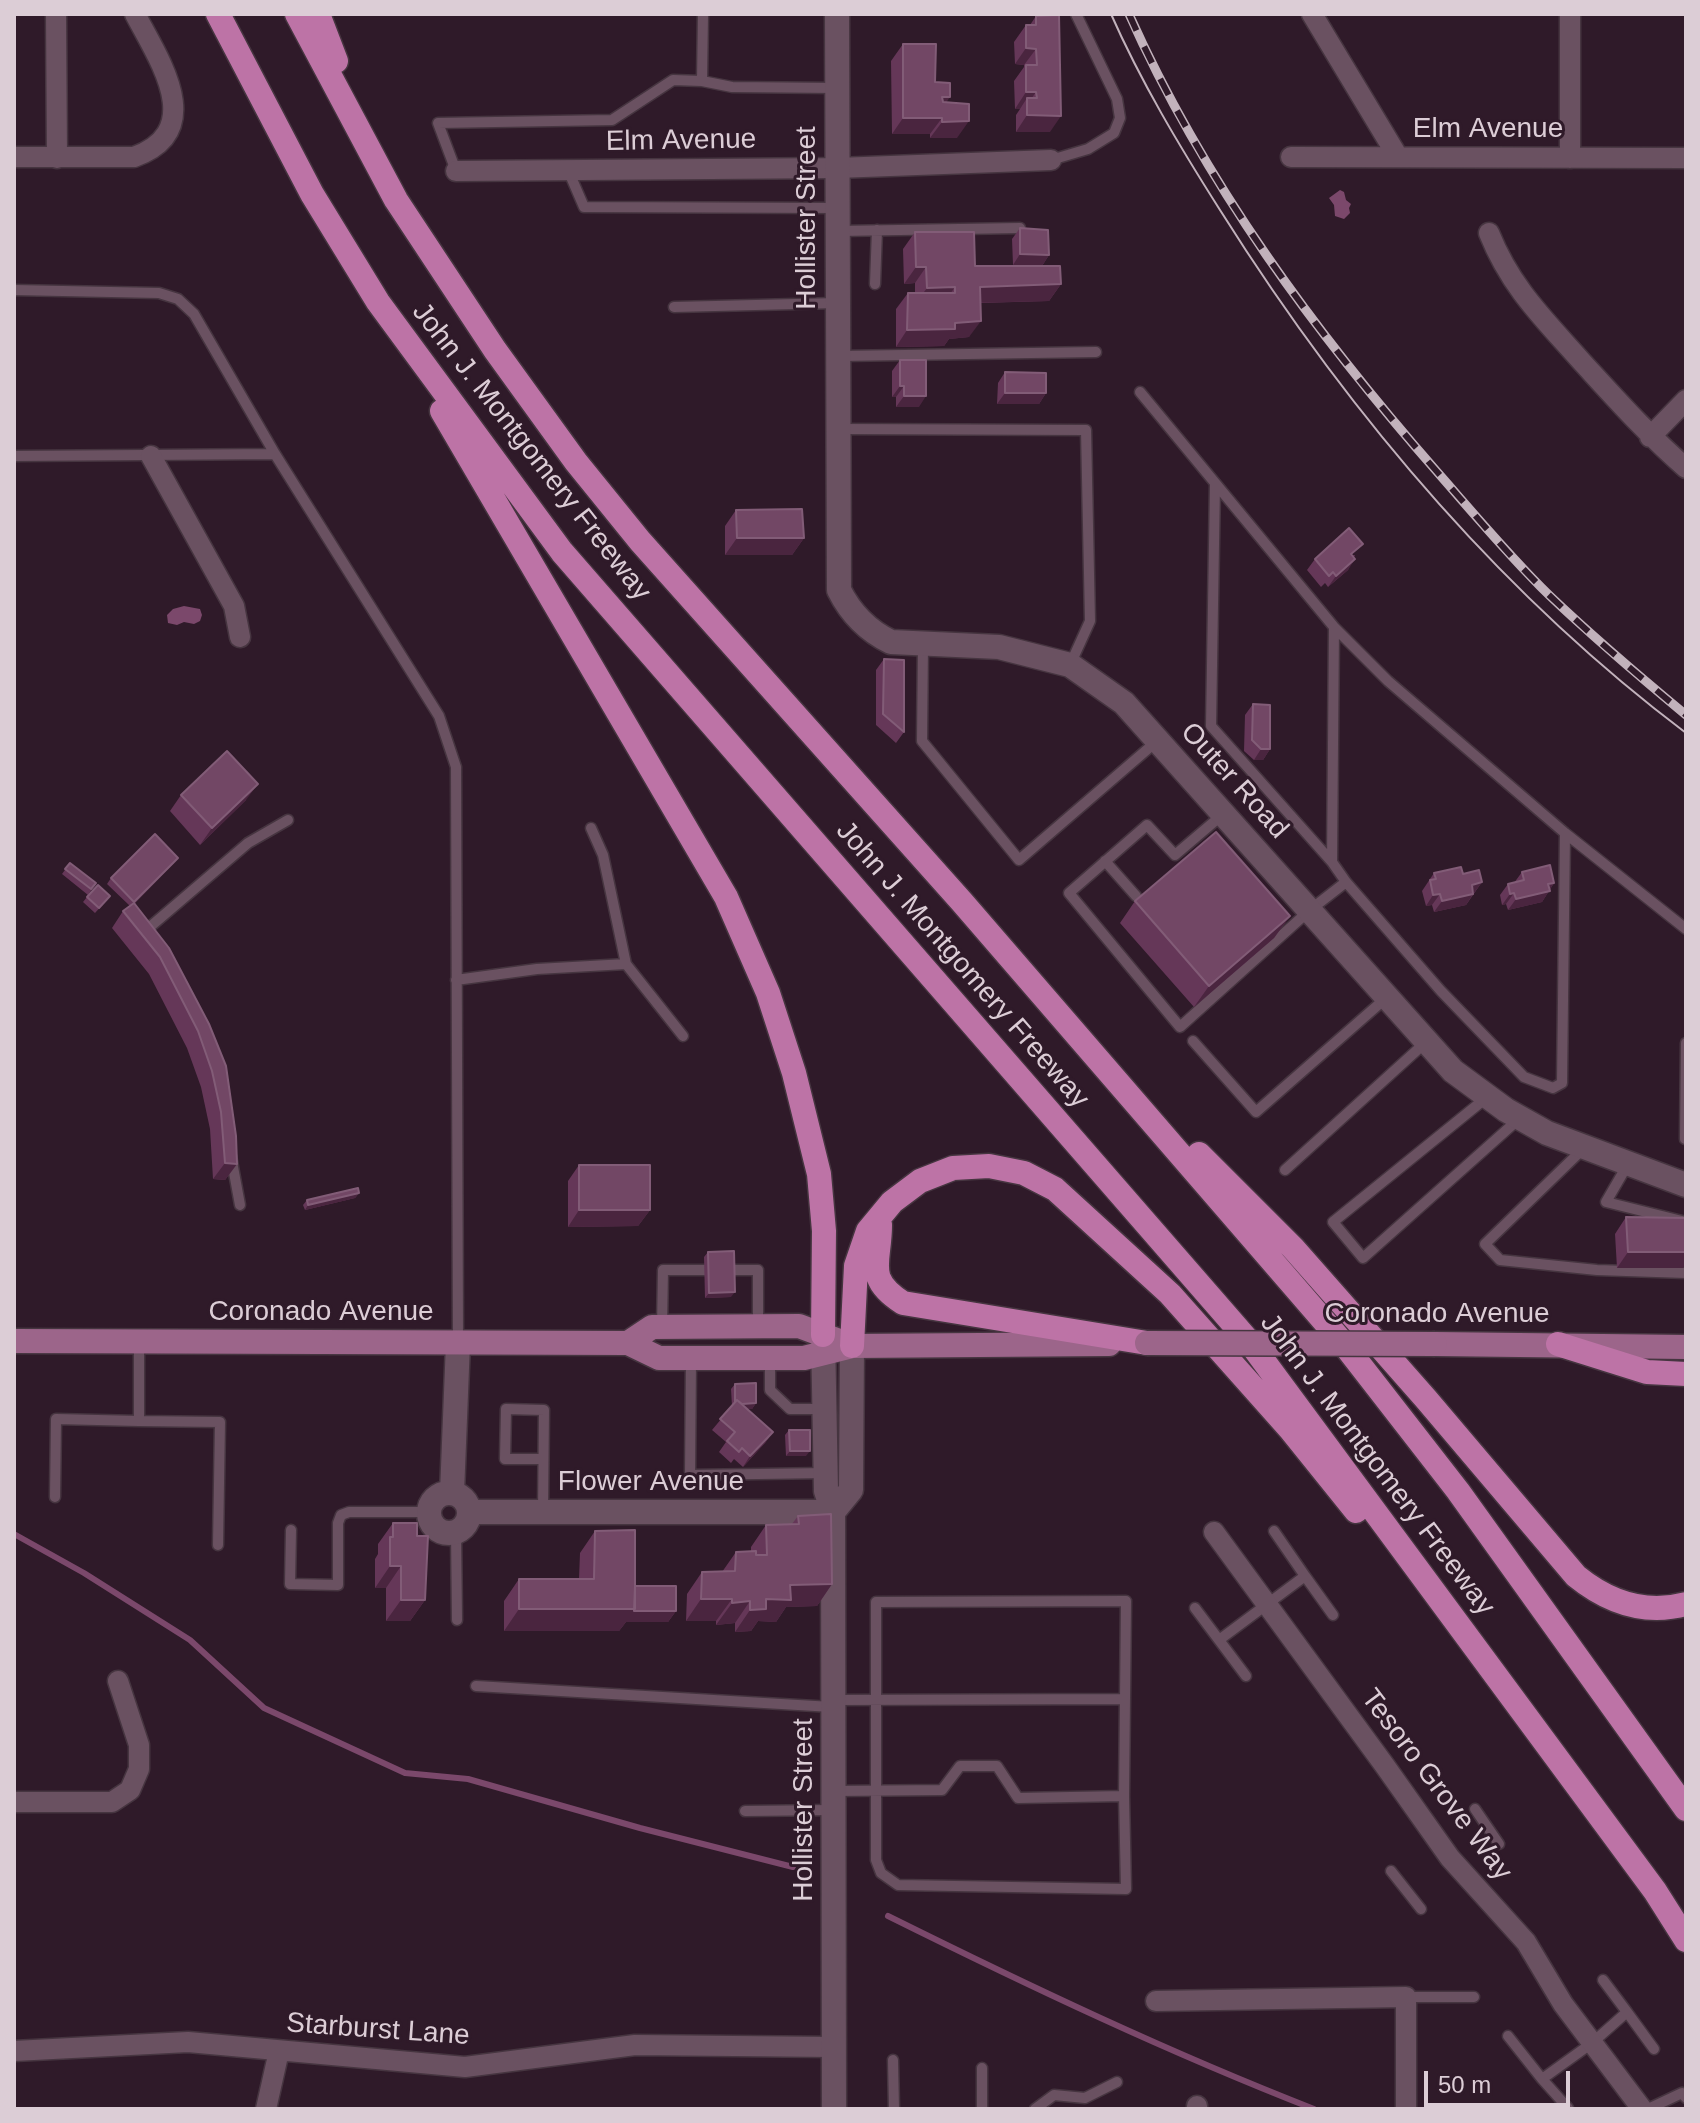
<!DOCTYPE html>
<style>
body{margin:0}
#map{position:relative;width:1700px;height:2123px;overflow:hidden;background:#2f1a29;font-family:Arial,sans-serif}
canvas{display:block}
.frame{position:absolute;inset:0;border:16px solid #dccdd6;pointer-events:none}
.scale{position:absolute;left:1424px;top:2071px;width:146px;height:36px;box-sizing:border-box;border:4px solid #dccdd6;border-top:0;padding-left:10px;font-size:24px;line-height:28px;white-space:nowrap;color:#dccdd6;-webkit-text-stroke:6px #2f1a29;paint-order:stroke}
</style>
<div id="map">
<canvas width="1700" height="2123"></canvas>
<div class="frame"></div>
<div class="scale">50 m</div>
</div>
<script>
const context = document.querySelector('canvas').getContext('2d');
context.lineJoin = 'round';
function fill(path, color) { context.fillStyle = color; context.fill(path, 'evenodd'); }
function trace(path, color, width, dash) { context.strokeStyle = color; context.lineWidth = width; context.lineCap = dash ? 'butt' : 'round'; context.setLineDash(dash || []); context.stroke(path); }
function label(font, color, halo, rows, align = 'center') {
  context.font = font + ' Arial,sans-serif'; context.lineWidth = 6; context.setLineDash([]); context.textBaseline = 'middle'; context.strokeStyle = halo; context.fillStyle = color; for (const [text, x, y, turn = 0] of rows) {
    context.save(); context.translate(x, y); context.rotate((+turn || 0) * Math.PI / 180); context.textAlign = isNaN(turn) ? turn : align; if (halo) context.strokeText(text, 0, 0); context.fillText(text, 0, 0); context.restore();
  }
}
fill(new Path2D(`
 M 1340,190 L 1344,192 L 1346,200 L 1351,204 L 1349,208 L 1350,213 L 1344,219 L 1335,216 L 1334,205 L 1329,198 Z
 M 184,606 L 200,609 L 202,615 L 200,621 L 194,624 L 184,622 L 177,625 L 168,623 L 167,615 L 173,609 Z`), '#7b486b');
trace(new Path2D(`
 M 14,1534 L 84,1573 L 190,1640 L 264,1708 L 405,1773 L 468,1779 L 640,1828 L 793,1867
 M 888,1916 C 1027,1985 1168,2052 1314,2109`), '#7b486b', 6);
const lane = new Path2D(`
 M 702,81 L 732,87 L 836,88
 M 1051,160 L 1088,149 L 1114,133 L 1120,118 L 1117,99 L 1076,14
 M 568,170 L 584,207 L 837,208
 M 456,171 L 438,123 L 612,120 L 673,80 L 702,81 L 703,14
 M 839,231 L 1020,228
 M 875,284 L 877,230
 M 14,290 L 159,293 L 178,299 L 194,314 L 275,454 L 439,716 L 456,767 L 458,1341
 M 674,307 L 837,303
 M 840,356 L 1096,352
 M 1140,392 L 1334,627 L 1388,681 L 1565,833 L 1686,929
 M 838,429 L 1086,430 L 1090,621 L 1070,665
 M 14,456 L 275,454
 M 1215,484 L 1211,726 L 1332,862 L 1346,882 L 1441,991 L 1524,1077 L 1553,1088 L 1562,1083 L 1565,833
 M 923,644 L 922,741 L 1019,860 L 1157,741
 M 1222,815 L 1175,855 L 1147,825 L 1069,893 L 1180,1027 L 1310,910 L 1346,882
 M 1105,861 L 1136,896
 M 1332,862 L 1334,627
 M 146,935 L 144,932 L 248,843 L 288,820
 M 626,964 L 683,1036
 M 456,980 L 537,969 L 626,964 L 603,855 L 591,828
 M 1193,1041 L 1256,1112 L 1386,998
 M 1486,1098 L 1333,1222 L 1363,1258 L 1520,1118
 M 1685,1139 L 1686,1043
 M 1584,1148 L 1485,1244 L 1500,1260 L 1597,1270 L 1686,1273
 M 231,1156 L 240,1205
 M 1628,1164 L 1606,1202 L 1686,1222
 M 1285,1170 L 1426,1042
 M 662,1327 L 663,1270 L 758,1270 L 758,1325
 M 691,1360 L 690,1475 L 826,1473
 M 770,1360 L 770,1390 L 790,1409 L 824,1409
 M 139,1421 L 220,1422 L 218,1545
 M 55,1497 L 56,1419 L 139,1421 L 139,1342
 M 543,1512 L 544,1410 L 506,1409 L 505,1459 L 543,1459
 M 291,1530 L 290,1584 L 338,1585 L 338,1523 L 341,1515 L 349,1512 L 429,1512
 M 456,1532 L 457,1620
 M 1305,1576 L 1333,1615
 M 1126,1601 L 1124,1796 L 1126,1889 L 898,1885 L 881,1873 L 876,1860 L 876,1602 Z
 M 1195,1608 L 1246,1676
 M 1219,1640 L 1305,1576 L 1274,1531
 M 476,1686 L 832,1707
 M 834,1700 L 1124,1699
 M 834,1791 L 942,1790 L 960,1766 L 997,1766 L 1018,1798 L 1124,1796
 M 1475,1809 L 1499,1844
 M 745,1811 L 832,1810
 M 1391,1871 L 1421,1909
 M 1406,1997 L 1474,1997
 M 1627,2012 L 1654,2049
 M 1508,2036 L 1542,2079 L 1592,2043 L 1627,2012 L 1603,1980
 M 893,2060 L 894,2109
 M 982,2068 L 982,2109
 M 1542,2079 L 1568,2108
 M 1035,2109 L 1054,2095 L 1085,2098 L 1117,2082
 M 1648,2109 L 1682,2093 L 1686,2098`);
const street = new Path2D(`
 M 56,14 L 57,158
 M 1312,14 L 1398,157
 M 1570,14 L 1570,158
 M 14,157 L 134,157 C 208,130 159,60 135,14
 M 1291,157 L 1686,158
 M 456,171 L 837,168 L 1051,160
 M 1489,233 C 1511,288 1544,319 1582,362 C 1616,399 1648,435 1686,468
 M 1650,437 L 1686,400
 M 151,456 L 234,606 L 240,637
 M 1214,1532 L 1385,1766 L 1450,1858 L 1526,1942 L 1563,2004 L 1642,2109
 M 14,1802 L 112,1802 L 130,1790 L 139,1769 L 139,1745 L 118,1681
 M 1156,2001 L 1406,1997 L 1406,2109
 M 14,2051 L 188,2042 L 465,2067 L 635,2045 L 834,2047
 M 266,2109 L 279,2051
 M 1197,2109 L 1197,2106`);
const secondary = new Path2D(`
 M 837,14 L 839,590 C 850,612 868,631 891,642 L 999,647 L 1070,665 L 1124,703 L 1453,1071 L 1506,1110 L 1547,1133 L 1686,1185
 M 823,1335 L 826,1491 L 833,1512 L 834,2109
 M 452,1493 L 458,1343
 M429 1513a20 20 0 1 1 40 0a20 20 0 1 1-40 0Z
 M 469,1512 L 833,1512
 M 833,1512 L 851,1490 L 852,1346`);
const primary = new Path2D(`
 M 14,1341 L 628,1343 L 659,1358 L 804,1358 L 852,1346 L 1109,1344
 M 628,1343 L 652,1327 L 799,1326 L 842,1342
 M 1435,1344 L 1686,1347`);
const highway = new Path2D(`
 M 218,14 L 312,194 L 378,302 L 562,552 L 1251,1344 L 1655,1891 L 1686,1940
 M 297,14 L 396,200 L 495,350 L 576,462 L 640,541 L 962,902 L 1343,1343 L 1458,1491 L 1686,1809
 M 318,14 L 336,61
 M 442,411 L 726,897 L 768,993 L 794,1073 L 819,1174 L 824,1231 L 823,1335
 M 1199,1154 L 1293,1248 L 1426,1399 L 1576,1576 C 1608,1602 1645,1615 1686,1604
 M 880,1225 C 880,1263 864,1278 903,1303 L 1147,1343
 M 1558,1344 L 1647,1372 L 1686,1374
 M 852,1346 L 856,1266 L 868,1231 L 892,1202 L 920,1181 L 953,1168 L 989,1166 L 1024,1173 L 1055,1189 L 1170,1294 L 1290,1429 L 1356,1511`);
trace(lane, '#463540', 13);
trace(street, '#463540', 23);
trace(secondary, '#463540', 27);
trace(primary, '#463540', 27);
trace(highway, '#463540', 27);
trace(lane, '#6a5161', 10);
trace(street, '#6a5161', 20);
trace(secondary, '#6a5161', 24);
trace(primary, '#9c658a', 24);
trace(highway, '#bd73a6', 24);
trace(new Path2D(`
 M 1111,14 C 1141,82 1180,147 1220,210 C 1344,407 1499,592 1686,733`), '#c2b2bc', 2);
const rail = new Path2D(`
 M 1129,14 C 1205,184 1317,335 1439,474 C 1475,515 1510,557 1549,595 C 1593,637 1639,676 1686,715`);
trace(rail, '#c2b2bc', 9);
trace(rail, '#2f1a29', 6, [18]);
const primaryBridge = new Path2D(`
 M 1147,1343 L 1435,1344`);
trace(primaryBridge, '#463540', 27, []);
trace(primaryBridge, '#9c658a', 24);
fill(new Path2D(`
 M 1036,16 L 1050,132 L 1016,132 L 1016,115 L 1020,109 L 1015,109 L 1014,81 L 1024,67 L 1024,65 L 1015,64 L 1014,42 L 1026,25 L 1030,25 Z
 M 903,44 L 935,82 L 946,102 L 957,138 L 930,138 L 930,134 L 892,134 L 891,61 Z
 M 1020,228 L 1049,255 L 1042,266 L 1013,265 L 1012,239 Z
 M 915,232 L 975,266 L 1061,284 L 1049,301 L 980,303 L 969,337 L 949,339 L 944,346 L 896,347 L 896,309 L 908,293 L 915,293 L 915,283 L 904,284 L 903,249 Z
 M 900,360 L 919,407 L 896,407 L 896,397 L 892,397 L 892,371 Z
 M 1005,372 L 1046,393 L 1039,404 L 997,404 L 998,383 Z
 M 736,510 L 804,538 L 792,555 L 725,555 L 725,526 Z
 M 1355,555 L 1348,570 L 1328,587 L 1325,583 L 1321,587 L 1307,570 L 1315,559 Z
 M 884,659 L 904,732 L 896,743 L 876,725 L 876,670 Z
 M 1253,704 L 1270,749 L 1263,760 L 1254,760 L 1244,751 L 1245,715 Z
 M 181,795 L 246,800 L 200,845 L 170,811 Z
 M 70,863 L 96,883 L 88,895 L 62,874 Z
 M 174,863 L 135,903 L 209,1024 L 237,1164 L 225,1180 L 213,1179 L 210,1129 L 201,1087 L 187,1048 L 149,974 L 112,928 L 123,911 L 130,906 L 107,884 L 111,878 Z
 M 1522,872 L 1554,883 L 1542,902 L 1508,910 L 1506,904 L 1502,905 L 1500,895 L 1508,884 L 1514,883 Z
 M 1434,873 L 1463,874 L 1482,882 L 1466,905 L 1434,912 L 1432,905 L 1426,906 L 1422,891 Z
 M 87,897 L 106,901 L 95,913 L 83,902 Z
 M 1135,901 L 1290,916 L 1274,938 L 1194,1007 L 1120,923 Z
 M 579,1165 L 650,1210 L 638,1226 L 568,1227 L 568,1181 Z
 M 359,1193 L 355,1198 L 305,1210 L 303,1205 L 307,1200 Z
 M 1626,1217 L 1683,1268 L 1617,1268 L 1615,1234 Z
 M 708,1252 L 731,1297 L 705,1298 L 704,1257 Z
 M 735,1384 L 756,1403 L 752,1409 L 747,1409 L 773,1432 L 765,1443 L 743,1467 L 734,1459 L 731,1463 L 719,1452 L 726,1442 L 712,1430 L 732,1406 L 731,1389 Z
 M 789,1430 L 806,1456 L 786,1456 L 785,1435 Z
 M 798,1516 L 832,1584 L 817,1606 L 786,1607 L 776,1622 L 758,1621 L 751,1631 L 735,1632 L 735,1623 L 716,1625 L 716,1621 L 686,1621 L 687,1594 L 702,1572 L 722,1572 L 736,1552 L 751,1551 L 751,1547 L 766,1525 L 792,1524 Z
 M 393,1523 L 417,1536 L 425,1600 L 410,1621 L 386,1621 L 386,1588 L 375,1588 L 375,1559 L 378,1554 L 378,1544 Z
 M 595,1531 L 635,1586 L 676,1611 L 668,1622 L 626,1622 L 619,1631 L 504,1631 L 504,1601 L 519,1579 L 579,1579 L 580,1553 Z`), '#653758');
fill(new Path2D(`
 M 1026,48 L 1036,49 L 1024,65 L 1015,64 Z
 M 1026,92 L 1036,92 L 1027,105 L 1027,98 L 1020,109 L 1015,109 Z
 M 942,97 L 950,97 L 939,113 Z
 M 1027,115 L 1061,116 L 1050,132 L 1016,132 Z
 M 903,118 L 942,118 L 930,134 L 892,134 Z
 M 969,121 L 957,138 L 930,138 L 942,122 Z
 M 1020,254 L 1049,255 L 1042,266 L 1013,265 Z
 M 916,267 L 926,267 L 915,283 L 904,284 Z
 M 1061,284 L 1049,301 L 969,303 L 980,287 Z
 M 955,287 L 943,304 L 915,304 L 927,288 Z
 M 981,321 L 969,337 L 949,339 L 944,346 L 896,347 L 907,330 L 955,323 Z
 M 900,386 L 904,386 L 896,397 L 892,397 Z
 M 1005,393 L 1046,393 L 1039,404 L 997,404 Z
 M 904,396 L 926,396 L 919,407 L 896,407 Z
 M 737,538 L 804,538 L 792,555 L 725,555 Z
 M 1355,559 L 1348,570 L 1328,587 L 1336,576 Z
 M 1261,749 L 1270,749 L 1263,760 L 1254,760 Z
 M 258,784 L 246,800 L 200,845 L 212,828 Z
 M 178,858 L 174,863 L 130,907 L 134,902 Z
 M 1482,882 L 1474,893 L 1464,896 L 1472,885 Z
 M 1554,883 L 1542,902 L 1508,910 L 1516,899 L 1548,884 Z
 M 1514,893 L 1506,904 L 1502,905 L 1510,894 Z
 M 1440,894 L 1432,905 L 1426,906 L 1433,895 Z
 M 1473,894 L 1466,905 L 1434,912 L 1442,901 Z
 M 1290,916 L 1274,938 L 1194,1007 L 1209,986 Z
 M 225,1163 L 237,1164 L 225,1180 L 213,1179 Z
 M 359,1193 L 355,1198 L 305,1210 L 308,1205 Z
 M 579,1210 L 650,1210 L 638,1226 L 568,1227 Z
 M 1628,1252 L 1686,1252 L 1686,1263 L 1683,1268 L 1617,1268 Z
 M 735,1292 L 731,1297 L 705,1298 L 709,1293 Z
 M 756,1403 L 752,1409 L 732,1409 L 735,1404 Z
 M 773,1432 L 765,1443 L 743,1467 L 750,1456 Z
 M 790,1451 L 810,1451 L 806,1456 L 786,1456 Z
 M 390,1566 L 401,1566 L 386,1588 L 375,1588 Z
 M 832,1584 L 817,1606 L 786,1607 L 776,1622 L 758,1621 L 751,1631 L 735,1632 L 750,1610 L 790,1585 Z
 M 701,1599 L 732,1599 L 716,1621 L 686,1621 Z
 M 401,1600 L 425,1600 L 410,1621 L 386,1621 Z
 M 750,1601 L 735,1623 L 716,1625 L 732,1603 Z
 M 519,1609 L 635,1609 L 676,1611 L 668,1622 L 626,1622 L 619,1631 L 504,1631 Z`), '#4a253f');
const building = new Path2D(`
 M 1059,15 L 1061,116 L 1027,115 L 1027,98 L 1037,98 L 1036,92 L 1026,92 L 1026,65 L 1037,65 L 1036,49 L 1026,48 L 1026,25 L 1036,25 L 1036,16 Z
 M 903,44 L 936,44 L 935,82 L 950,83 L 950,97 L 942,97 L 943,102 L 969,104 L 969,121 L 942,122 L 942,118 L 903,118 Z
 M 1020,228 L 1048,230 L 1049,255 L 1020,254 Z
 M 915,232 L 974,232 L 975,266 L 1060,266 L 1061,284 L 980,287 L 981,321 L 955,323 L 955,329 L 907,330 L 908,293 L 955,293 L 955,287 L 927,288 L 926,267 L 916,267 Z
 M 900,360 L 926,360 L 926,396 L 904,396 L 904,386 L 900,386 Z
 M 1005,372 L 1046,373 L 1046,393 L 1005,393 Z
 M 802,509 L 804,538 L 737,538 L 736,510 Z
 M 1349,528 L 1363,544 L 1351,554 L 1355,559 L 1336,576 L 1333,572 L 1329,576 L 1315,559 Z
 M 884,659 L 904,660 L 904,732 L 883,714 Z
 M 1253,704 L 1270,705 L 1270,749 L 1261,749 L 1252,740 Z
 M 227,751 L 258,784 L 212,828 L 181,795 Z
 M 1216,832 L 1290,916 L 1209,986 L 1135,901 Z
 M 155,834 L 178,858 L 134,902 L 111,878 Z
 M 70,863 L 96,883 L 91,889 L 65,869 Z
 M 1550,865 L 1554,883 L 1548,884 L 1550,891 L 1516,899 L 1514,893 L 1510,894 L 1508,884 L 1524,880 L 1522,872 Z
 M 1461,867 L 1463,874 L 1479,870 L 1482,882 L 1472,885 L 1473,894 L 1442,901 L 1440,894 L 1433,895 L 1430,880 L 1436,879 L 1434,873 Z
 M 98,885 L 110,896 L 99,908 L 87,897 Z
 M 134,903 L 169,948 L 209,1024 L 226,1066 L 236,1136 L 237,1164 L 225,1163 L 221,1112 L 212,1071 L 198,1031 L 160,957 L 123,911 Z
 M 579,1165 L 650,1165 L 650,1210 L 579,1210 Z
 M 358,1188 L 359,1193 L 308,1205 L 307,1200 Z
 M 1626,1217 L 1686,1218 L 1686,1252 L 1628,1252 Z
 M 734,1251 L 735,1292 L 709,1293 L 708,1252 Z
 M 756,1383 L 756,1403 L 742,1404 L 737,1400 L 735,1402 L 735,1384 Z
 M 737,1400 L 773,1432 L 750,1456 L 742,1448 L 739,1452 L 727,1441 L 735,1432 L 720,1419 Z
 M 789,1430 L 810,1430 L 810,1451 L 790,1451 Z
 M 831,1514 L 832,1584 L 790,1585 L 791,1600 L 766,1599 L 766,1609 L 750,1610 L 750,1601 L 732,1603 L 732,1599 L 701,1599 L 702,1572 L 735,1571 L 736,1552 L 756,1551 L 756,1555 L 767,1555 L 766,1525 L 799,1524 L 798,1516 Z
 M 393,1523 L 417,1523 L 417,1536 L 428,1536 L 425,1600 L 401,1600 L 401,1566 L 390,1566 L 390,1537 L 393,1537 Z
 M 635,1530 L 635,1609 L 519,1609 L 519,1579 L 594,1579 L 595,1531 Z
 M 635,1586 L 676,1586 L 676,1611 L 634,1611 Z`);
fill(building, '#724765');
trace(building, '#825c77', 2);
label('28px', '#dccdd6', '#2f1a29', [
 ["Elm Avenue",1488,129],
 ["Elm Avenue",681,141,-1],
 ["Hollister Street",807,218,-90],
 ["John J. Montgomery Freeway",531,452,52],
 ["Outer Road",1234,781,48],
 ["John J. Montgomery Freeway",962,965,49],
 ["Coronado Avenue",321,1312],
 ["Coronado Avenue",1437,1314],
 ["John J. Montgomery Freeway",1377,1465,53],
 ["Flower Avenue",651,1482],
 ["Tesoro Grove Way",1436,1785,53],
 ["Hollister Street",804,1810,-90],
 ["Starburst Lane",378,2030,4]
]);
</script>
